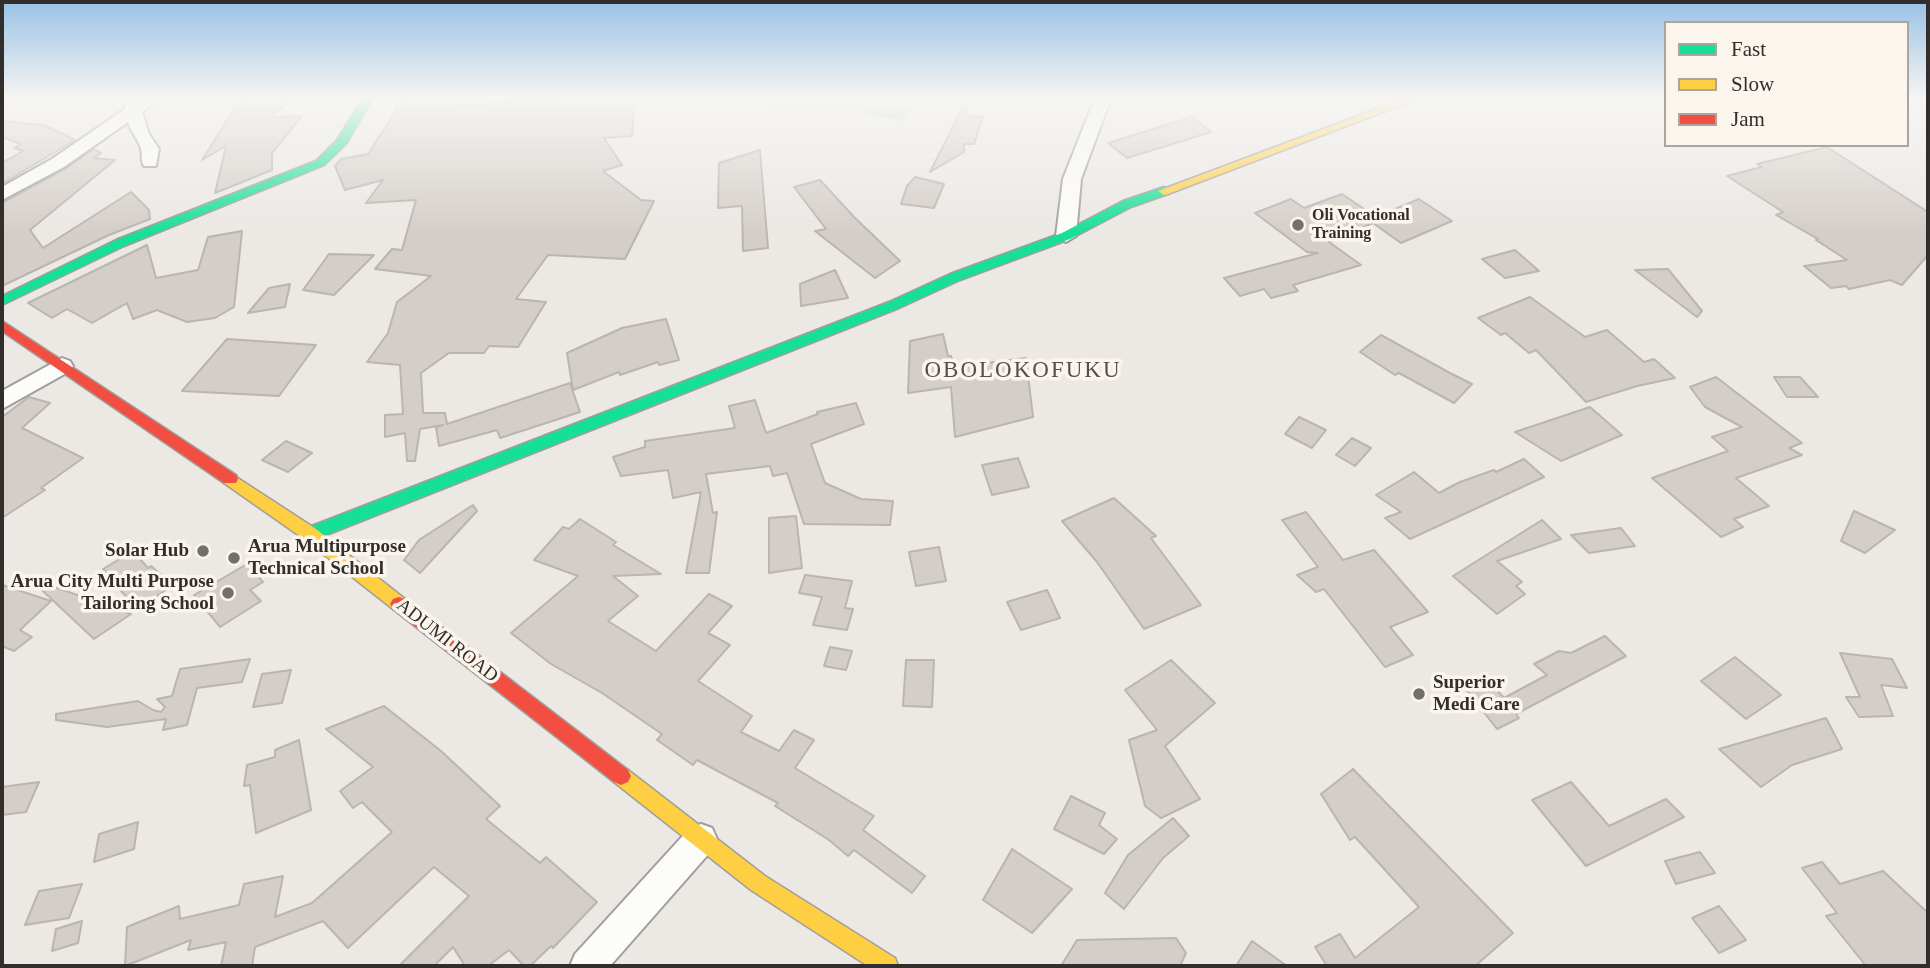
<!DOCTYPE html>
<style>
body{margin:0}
#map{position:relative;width:1930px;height:968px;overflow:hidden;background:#ece8e4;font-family:Georgia,serif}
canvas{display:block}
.frame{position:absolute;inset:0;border:4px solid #312e2b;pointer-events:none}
.legend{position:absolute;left:1664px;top:21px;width:245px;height:126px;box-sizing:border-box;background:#fcf5ee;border:2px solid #aba5a0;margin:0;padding:9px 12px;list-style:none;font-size:21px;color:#312e2b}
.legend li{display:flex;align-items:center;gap:14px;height:35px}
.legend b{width:35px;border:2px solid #aba5a0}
</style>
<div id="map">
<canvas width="1930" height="968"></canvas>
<div class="frame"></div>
<ul class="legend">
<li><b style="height:9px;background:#16e098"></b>Fast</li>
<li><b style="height:9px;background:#ffcf43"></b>Slow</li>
<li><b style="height:9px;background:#f24e42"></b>Jam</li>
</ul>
</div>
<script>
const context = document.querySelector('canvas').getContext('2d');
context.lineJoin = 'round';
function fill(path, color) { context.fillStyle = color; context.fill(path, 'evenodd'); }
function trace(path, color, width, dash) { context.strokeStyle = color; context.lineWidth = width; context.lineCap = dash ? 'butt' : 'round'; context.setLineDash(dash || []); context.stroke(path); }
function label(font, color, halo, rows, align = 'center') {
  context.font = font + ' Georgia,serif'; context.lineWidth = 7; context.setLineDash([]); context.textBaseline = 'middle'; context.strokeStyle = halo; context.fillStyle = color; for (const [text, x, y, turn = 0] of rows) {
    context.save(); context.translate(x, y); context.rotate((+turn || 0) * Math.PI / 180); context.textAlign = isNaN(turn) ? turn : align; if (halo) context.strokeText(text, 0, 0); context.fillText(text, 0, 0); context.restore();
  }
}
fill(new Path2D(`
 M 770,98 L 856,98 L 910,109 L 901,121 L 834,107 L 768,105 Z`), '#cad4cb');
const building = new Path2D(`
 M 241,98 L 296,98 L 270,117 L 302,116 L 272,153 L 272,170 L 215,193 L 226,146 L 202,160 Z
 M 401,98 L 464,98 L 459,105 L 565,98 L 635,98 L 632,136 L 604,138 L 622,165 L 603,171 L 641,200 L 654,201 L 625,259 L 548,255 L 516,299 L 546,302 L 518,347 L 489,346 L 484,353 L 449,353 L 421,373 L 423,413 L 445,413 L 447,424 L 570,383 L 580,412 L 500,438 L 497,430 L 439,446 L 436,427 L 443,425 L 420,429 L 415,461 L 407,461 L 405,433 L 385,437 L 385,415 L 403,414 L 400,365 L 367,362 L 388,333 L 397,302 L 431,276 L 375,269 L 392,249 L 402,250 L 416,200 L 366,203 L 383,180 L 345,190 L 335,166 L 341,159 L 368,154 L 394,114 Z
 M 967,99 L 966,115 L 983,117 L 974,144 L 964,144 L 964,152 L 930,172 Z
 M 1192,117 L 1211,132 L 1127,158 L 1108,143 Z
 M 2,121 L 44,125 L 75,140 L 2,184 L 2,163 L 23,151 L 14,148 L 21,144 L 2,137 Z
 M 1827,147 L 1928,212 L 1928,255 L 1902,285 L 1890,280 L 1849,289 L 1846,286 L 1831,288 L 1804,266 L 1847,260 L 1816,240 L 1818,239 L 1776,215 L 1783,212 L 1727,176 L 1762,167 L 1757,164 Z
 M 94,149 L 101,153 L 94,158 L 115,160 L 30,230 L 43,248 L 131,192 L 149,210 L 150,219 L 109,235 L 2,286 L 2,203 L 65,169 Z
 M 760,150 L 768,248 L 743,251 L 742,206 L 718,208 L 719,163 Z
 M 915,177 L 944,184 L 934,208 L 901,204 L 907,186 Z
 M 820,180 L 854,217 L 900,261 L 875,278 L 815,231 L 826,229 L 794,187 Z
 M 1342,194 L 1376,217 L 1419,199 L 1452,221 L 1401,243 L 1373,223 L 1329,242 L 1361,265 L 1293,285 L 1298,291 L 1271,298 L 1264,289 L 1240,296 L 1224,278 L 1318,253 L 1307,252 L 1255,213 L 1291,199 L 1304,208 Z
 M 242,231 L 234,307 L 215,318 L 187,322 L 157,310 L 133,319 L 127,303 L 92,323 L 67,309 L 52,318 L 28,303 L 147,245 L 156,278 L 198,270 L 208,237 Z
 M 1515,250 L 1539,271 L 1505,278 L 1482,259 Z
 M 329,254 L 374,255 L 334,295 L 303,290 Z
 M 1668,269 L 1702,311 L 1697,317 L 1635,270 Z
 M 835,270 L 848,298 L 801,306 L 800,284 Z
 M 290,284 L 285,307 L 248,313 L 269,288 Z
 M 1530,297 L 1585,337 L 1607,330 L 1644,362 L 1654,359 L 1675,378 L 1637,386 L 1586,402 L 1536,350 L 1529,353 L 1505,333 L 1501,335 L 1478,318 Z
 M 666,319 L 679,360 L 659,365 L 658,362 L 620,375 L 619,372 L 573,390 L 567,353 L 622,328 Z
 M 943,334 L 948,356 L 951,356 L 955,367 L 1026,358 L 1033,417 L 955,437 L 951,387 L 908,393 L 910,341 Z
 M 1381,335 L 1450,373 L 1472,384 L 1454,403 L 1399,373 L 1395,375 L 1360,352 Z
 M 227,339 L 316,345 L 279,396 L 182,391 Z
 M 1716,377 L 1802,443 L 1789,448 L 1802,455 L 1736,478 L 1769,506 L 1734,519 L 1743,527 L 1721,537 L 1652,478 L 1728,451 L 1712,437 L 1742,427 L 1705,407 L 1690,387 Z
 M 1774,377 L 1800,377 L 1818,397 L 1787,397 Z
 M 29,397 L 50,403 L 22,428 L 83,458 L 41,488 L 45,490 L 2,518 L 2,417 Z
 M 755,400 L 766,433 L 818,414 L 817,412 L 856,403 L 864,424 L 811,444 L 825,483 L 861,499 L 893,501 L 890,525 L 804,524 L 787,473 L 773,476 L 770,466 L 706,474 L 713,513 L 717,512 L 709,573 L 686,573 L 701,492 L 673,498 L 668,470 L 621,476 L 613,457 L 645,447 L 645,441 L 735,428 L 729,406 Z
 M 1590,407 L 1622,435 L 1561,461 L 1515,432 Z
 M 1299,417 L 1326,430 L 1312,448 L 1285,434 Z
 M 1352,438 L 1371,448 L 1355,466 L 1336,455 Z
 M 286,441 L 312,453 L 288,472 L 262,460 Z
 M 1018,458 L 1029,487 L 992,495 L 982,465 Z
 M 1524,459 L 1544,477 L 1410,539 L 1385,518 L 1401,512 L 1376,495 L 1414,472 L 1439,493 L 1460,482 L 1494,470 L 1496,472 Z
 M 1114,498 L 1156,536 L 1151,538 L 1201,605 L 1144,629 L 1097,562 L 1062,521 Z
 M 473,505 L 477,511 L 420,573 L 404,560 L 419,540 Z
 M 1854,511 L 1895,530 L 1865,553 L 1841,541 Z
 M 1306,512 L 1343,560 L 1374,550 L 1428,612 L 1390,627 L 1413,655 L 1385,667 L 1324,589 L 1316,592 L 1297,575 L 1318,567 L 1282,520 Z
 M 796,516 L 802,568 L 769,573 L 769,518 Z
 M 580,519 L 616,542 L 613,545 L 661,574 L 613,576 L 638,596 L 608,621 L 656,651 L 709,594 L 732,606 L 708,633 L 730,645 L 698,681 L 752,716 L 741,732 L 779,751 L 794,730 L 814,740 L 795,768 L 874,816 L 863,830 L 925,876 L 912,893 L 854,850 L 848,856 L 829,840 L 775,806 L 778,803 L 697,760 L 693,765 L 657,740 L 662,734 L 602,693 L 551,664 L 511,633 L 578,576 L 534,560 L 563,527 L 569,529 Z
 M 1542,520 L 1561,539 L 1497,561 L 1522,582 L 1516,586 L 1525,594 L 1497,614 L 1453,576 Z
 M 1621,528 L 1635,546 L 1589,553 L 1571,535 Z
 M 939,547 L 946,581 L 916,586 L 909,552 Z
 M 133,551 L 148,568 L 151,566 L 173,585 L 137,610 L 103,569 Z
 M 247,564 L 263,582 L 250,590 L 261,601 L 220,627 L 194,595 Z
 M 805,575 L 852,581 L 845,608 L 853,609 L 847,630 L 813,625 L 822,597 L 799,593 Z
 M 29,578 L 131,614 L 94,639 Z
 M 2,585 L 51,601 L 20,630 L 32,637 L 14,651 L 2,646 Z
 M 1047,590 L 1060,618 L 1021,630 L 1007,602 Z
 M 1605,636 L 1626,656 L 1516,714 L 1519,718 L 1497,729 L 1461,683 L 1484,675 L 1504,698 L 1547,675 L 1534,664 L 1559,651 L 1571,653 Z
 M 830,647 L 852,651 L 846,670 L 824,666 Z
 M 1840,653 L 1892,659 L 1907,688 L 1881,685 L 1893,716 L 1859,717 L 1846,697 L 1860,697 Z
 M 1735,657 L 1781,695 L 1746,719 L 1701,681 Z
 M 250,659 L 242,682 L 197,688 L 187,725 L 163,730 L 166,719 L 107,727 L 56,720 L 56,714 L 138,701 L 153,710 L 161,712 L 165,707 L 157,699 L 172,696 L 180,669 Z
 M 906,660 L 934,660 L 932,707 L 903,706 Z
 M 1171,660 L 1215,703 L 1165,746 L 1200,799 L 1161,818 L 1145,806 L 1129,740 L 1157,730 L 1125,690 Z
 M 291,670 L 282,703 L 253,707 L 262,674 Z
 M 384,706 L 441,751 L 500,806 L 486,819 L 540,863 L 546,857 L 597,902 L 553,948 L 551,946 L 530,966 L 524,966 L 509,950 L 488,966 L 465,966 L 453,947 L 434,966 L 399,966 L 469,896 L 434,867 L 348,948 L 323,921 L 255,947 L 252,966 L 221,966 L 226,942 L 188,950 L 191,940 L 125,966 L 127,927 L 179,906 L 180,919 L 239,905 L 244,884 L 283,876 L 275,917 L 312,903 L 392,832 L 362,802 L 353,808 L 340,791 L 373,767 L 326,729 Z
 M 1826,718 L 1842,749 L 1792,765 L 1761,787 L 1719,749 Z
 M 299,740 L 311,810 L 256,833 L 250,785 L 244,786 L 247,765 L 275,757 L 275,750 Z
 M 1353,769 L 1513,933 L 1475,966 L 1327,966 L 1315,947 L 1340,934 L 1355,958 L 1419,907 L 1355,837 L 1350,840 L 1321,794 Z
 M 39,782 L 26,812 L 2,815 L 2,787 Z
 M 1571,782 L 1609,826 L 1666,799 L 1684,817 L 1586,866 L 1532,800 Z
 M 1071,796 L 1105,813 L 1099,825 L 1117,839 L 1104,854 L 1054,829 Z
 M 1173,818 L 1189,836 L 1163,858 L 1124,909 L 1105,893 L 1128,855 Z
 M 138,822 L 134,849 L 94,862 L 99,834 Z
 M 1012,849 L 1072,889 L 1032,933 L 983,900 Z
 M 1700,852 L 1715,873 L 1676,884 L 1665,861 Z
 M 1822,862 L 1840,884 L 1883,871 L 1928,913 L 1928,966 L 1866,966 L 1826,916 L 1837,913 L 1802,868 Z
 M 82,884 L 69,918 L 25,925 L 39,891 Z
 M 1719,906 L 1746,940 L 1719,953 L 1692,918 Z
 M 82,921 L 78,943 L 52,951 L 56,929 Z
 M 1176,938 L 1186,953 L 1180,966 L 1061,966 L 1077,940 Z
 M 1252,941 L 1287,966 L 1236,966 Z`);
fill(building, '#d5cec8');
trace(building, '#b8b5b2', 2);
const street = new Path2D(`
 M 122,98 L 160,98 L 142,112 L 149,134 L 159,149 L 156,166 L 144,166 C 140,160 143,155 141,149 C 138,139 131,132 128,122 L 64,167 L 2,200 L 2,187 L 52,159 L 125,109 Z
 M 1095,98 L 1111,98 L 1081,179 L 1076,236 L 1066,242 L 1056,236 L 1063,179 Z
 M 62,358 L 70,361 L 73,366 L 70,371 L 2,409 L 2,391 Z
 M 701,824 L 712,828 L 717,839 L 712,850 L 610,966 L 570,966 L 575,954 L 690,828 Z`);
const fast = new Path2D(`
 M 363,98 L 373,98 L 346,144 L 324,165 L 124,246 L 2,305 L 2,296 L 116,240 L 316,161 L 337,140 Z
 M 1164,187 L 1170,191 L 1168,194 L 1131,207 L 1070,239 L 960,280 L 899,308 L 316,539 L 304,539 L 302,534 L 304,529 L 889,302 L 950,274 L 1062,233 L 1123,201 Z`);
const slow = new Path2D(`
 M 1406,98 L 1420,98 L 1168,194 L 1164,195 L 1158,191 Z
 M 230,473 L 316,529 L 405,599 L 408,604 L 405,609 L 399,611 L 393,609 L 304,539 L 224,483 L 222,479 L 224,475 Z
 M 621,767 L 628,770 L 765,876 L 895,958 L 898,966 L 868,966 L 751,890 L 614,782 L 611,776 L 614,770 Z`);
const jam = new Path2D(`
 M 2,321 L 236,475 L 238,479 L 236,483 L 224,483 L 2,331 Z
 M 399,597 L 405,599 L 628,770 L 631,776 L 628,782 L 621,785 L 614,782 L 393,609 L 390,604 L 393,599 Z`);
trace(street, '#a19e9b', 4);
trace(fast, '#a19e9b', 3);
trace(slow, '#a19e9b', 3);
trace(jam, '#a19e9b', 3);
fill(street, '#fcfcfb');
fill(fast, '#16e098');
fill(slow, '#ffcf43');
fill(jam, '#f24e42');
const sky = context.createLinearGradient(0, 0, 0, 233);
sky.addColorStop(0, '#99c1e5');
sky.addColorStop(0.42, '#f6f5f3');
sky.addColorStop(1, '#f6f5f300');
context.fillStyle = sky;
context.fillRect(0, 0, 1930, 233);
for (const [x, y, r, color] of [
 [1298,225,7,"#726f6c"],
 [203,551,7,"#726f6c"],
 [234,558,7,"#726f6c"],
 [228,593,7,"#726f6c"],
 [1419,694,7,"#726f6c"]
]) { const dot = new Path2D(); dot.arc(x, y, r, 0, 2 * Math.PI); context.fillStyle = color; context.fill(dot); trace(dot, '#fcf5ee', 2.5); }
label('bold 16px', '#312e2b', '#fcf5ee', [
 ["Oli Vocational",1312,216],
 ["Training",1312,234]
], 'left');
label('bold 19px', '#312e2b', '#fcf5ee', [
 ["Arua Multipurpose",248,547],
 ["Technical School",248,569],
 ["Solar Hub",189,551,"right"],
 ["Arua City Multi Purpose",214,582,"right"],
 ["Tailoring School",214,604,"right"],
 ["Superior",1433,683],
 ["Medi Care",1433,705]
], 'left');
label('19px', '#312e2b', '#fcf5ee', [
 ["ADUMI ROAD",447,641,38]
]);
context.letterSpacing = '2px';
label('23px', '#554f4a', '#fcf5ee', [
 ["OBOLOKOFUKU",1023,371]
]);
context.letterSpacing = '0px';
</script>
